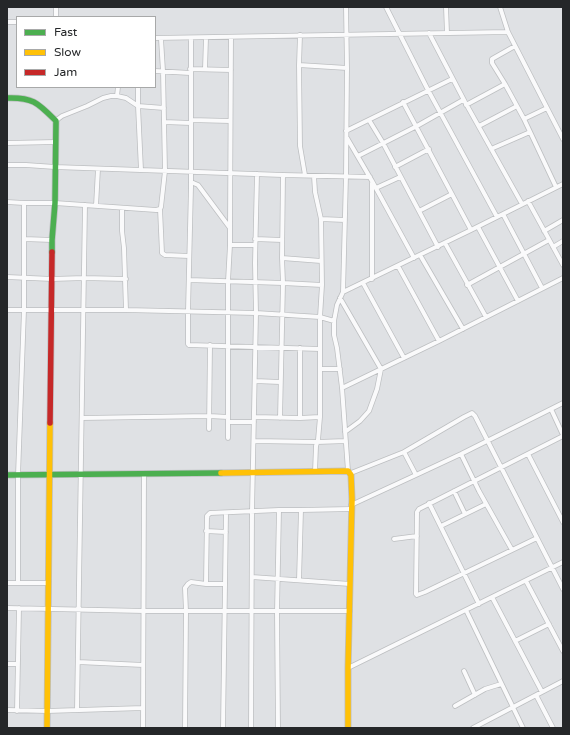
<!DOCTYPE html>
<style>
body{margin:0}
#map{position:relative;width:570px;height:735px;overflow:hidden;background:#dfe1e4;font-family:"Varela Round",sans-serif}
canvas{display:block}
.frame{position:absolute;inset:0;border:8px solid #252729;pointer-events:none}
.legend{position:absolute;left:16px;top:16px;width:140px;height:72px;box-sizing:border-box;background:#fff;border:1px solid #a8a9a9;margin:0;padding:5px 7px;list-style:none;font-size:12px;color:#252729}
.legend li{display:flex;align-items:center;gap:8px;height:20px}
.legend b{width:20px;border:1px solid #a8a9a9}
</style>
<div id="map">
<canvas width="570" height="735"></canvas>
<div class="frame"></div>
<ul class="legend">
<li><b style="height:5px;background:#4caf50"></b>Fast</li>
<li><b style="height:5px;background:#ffc107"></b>Slow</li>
<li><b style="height:5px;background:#c62828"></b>Jam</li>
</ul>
</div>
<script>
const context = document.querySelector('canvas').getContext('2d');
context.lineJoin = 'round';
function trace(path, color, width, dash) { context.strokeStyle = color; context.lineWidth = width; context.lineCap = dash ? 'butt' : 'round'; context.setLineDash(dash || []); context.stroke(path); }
const street = new Path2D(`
 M 56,7 L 56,17
 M 346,7 L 347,68 L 346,176 L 343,292 L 337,305 L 334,321 L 334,335 L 337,348 L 342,388 L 348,471
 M 386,7 L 428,90 L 497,217
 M 446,7 L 447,33
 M 500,7 L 508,32 L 563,139
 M 7,22 L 17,22
 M 429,33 L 465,102 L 522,204
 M 300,35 L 299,65 L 300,146 L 305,175
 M 155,38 L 508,32
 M 191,38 L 191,187 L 188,311 L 188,344 L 189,345 L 320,349
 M 161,39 L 163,71 L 165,171 L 161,207 L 160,209 L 162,253 L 165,255 L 189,256
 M 515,46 L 492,59 L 492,63 L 505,84 L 524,119 L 556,187
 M 299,65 L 347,68
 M 190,69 L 231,70
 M 205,69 L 206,38
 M 155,71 L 190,73
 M 138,87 L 138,106 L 141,170
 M 117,96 L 118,87
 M 403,102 L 471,230
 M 466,105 L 505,84
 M 524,119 L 547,108
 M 191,120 L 230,121
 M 369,120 L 383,143 L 438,247
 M 56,121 L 58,119 L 62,116 L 87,106 L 103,98 L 111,96 L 117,96 L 126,98 L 138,106 L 164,108
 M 164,122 L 191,123
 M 479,126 L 517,106
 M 346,131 L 452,79
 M 347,138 L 372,181 L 414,258
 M 7,143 L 56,142
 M 491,149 L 530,132
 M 358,156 L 417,126 L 463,100
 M 7,165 L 26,165 L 55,167 L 283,175 L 370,177
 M 395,167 L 429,149
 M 314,176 L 315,192 L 321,219 L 322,285 L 320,317 L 320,417 L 318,440 L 316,446 L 315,472
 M 191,182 L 198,185 L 201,189 L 230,228 L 230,245
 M 376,188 L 400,177
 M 528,201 L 563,265
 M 7,202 L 24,203 L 55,203 L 156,210 L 160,209
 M 96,206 L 98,169
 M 122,208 L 122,231 L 124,248 L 126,310
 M 419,211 L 452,194
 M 503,214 L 542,288
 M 321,219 L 345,220
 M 478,227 L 518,301
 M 230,228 L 231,37
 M 544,231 L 563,220
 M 24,239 L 52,240
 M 255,239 L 282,240
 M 445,243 L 486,317
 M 553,247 L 563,241
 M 420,255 L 463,329
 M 282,258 L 321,261
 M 398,266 L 439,341
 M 7,277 L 52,279 L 84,278 L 126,279
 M 372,279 L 372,183
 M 189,280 L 283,283 L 322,285
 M 363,283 L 404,358
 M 467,285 L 549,240
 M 343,292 L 471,230 L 563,184
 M 340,298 L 381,369 L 377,389 L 369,411 L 360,421 L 345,432
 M 7,310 L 126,310 L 256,313 L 320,317 L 334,321
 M 320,369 L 340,369
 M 255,381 L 280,382
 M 342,388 L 439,341 L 563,278
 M 551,409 L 563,435
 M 254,417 L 300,418 L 320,417
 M 82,418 L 209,416 L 228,417
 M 280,418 L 283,283 L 282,258 L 283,175
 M 300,418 L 300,348
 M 228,422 L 254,422
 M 209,429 L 210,345
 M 228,438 L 228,281 L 230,245 L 255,245
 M 254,441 L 317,442 L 346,441
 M 404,452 L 464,417 L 472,413 L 475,416 L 563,589
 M 461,454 L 479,491 L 512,550
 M 528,454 L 563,522
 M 351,473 L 404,452 L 416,475 L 461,454 L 563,403
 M 454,491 L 465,514
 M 429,503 L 479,604
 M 351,505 L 416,475
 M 301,510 L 351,509
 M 441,526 L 486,504
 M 206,531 L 226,532
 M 537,538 L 425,592 L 417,595 L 416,594 L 417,512 L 419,509 L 563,436
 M 394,539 L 417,536
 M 252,577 L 350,584
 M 526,581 L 563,651
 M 7,583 L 48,583
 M 18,583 L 18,475 L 24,310 L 24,203
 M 206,584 L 207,516 L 210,513 L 279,510 L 301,510 L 299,580
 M 492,597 L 542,692
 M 7,608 L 144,611 L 350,611
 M 466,610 L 523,728
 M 515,641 L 549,624
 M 78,662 L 143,665
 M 7,664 L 18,664
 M 348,668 L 563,562
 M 464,671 L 475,695
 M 536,695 L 553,728
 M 455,706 L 485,689 L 501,684
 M 7,710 L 47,711 L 143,708
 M 77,710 L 85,205
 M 17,711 L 19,608
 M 143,728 L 144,474
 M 185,728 L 186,611 L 185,588 L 188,584 L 191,582 L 206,584 L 225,584
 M 223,728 L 226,513
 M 251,728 L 252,511 L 256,313 L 255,263 L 257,174
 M 278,728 L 277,612 L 279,510
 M 473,728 L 563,681`);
const fast = new Path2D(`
 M 7,98 C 33,97 38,103 56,121 L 55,203 L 52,240 L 52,252
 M 7,475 L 221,473`);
const slow = new Path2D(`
 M 221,473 L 348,471 L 351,475 L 352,499 L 348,668 L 348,728
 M 47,728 L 50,423`);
const jam = new Path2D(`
 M 50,423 L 52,252`);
trace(street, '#bdbfc1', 5.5);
trace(fast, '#bdbfc1', 7);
trace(slow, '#bdbfc1', 7);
trace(jam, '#bdbfc1', 7);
trace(street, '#fafafb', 4);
trace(fast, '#4caf50', 5.5);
trace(slow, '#ffc107', 5.5);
trace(jam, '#c62828', 5.5);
</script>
